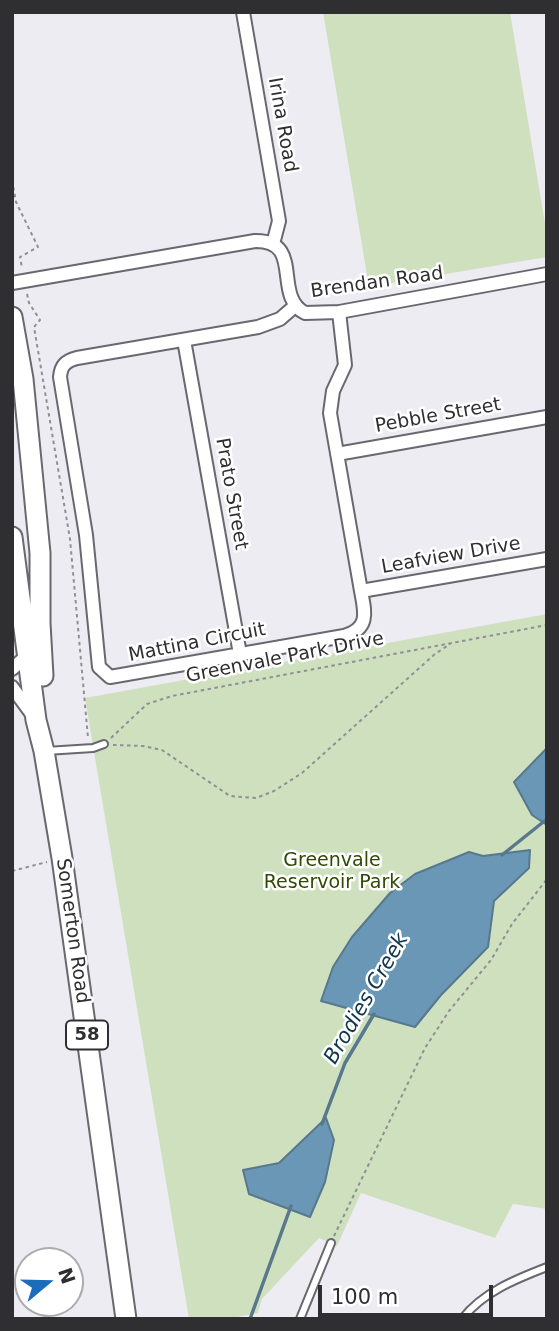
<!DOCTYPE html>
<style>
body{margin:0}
#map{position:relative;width:559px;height:1331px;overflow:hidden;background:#eeecf3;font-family:"DejaVu Sans",sans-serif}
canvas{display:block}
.frame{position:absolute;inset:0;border:14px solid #2f2e31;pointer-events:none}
.north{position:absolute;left:14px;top:1247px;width:70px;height:70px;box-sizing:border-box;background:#fff;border:2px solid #acabad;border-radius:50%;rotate:71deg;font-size:19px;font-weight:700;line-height:28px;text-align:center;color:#2f2e31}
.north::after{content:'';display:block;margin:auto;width:24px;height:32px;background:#1b6cba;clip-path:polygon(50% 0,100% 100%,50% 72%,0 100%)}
.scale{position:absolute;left:318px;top:1285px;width:175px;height:32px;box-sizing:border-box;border:4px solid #2f2e31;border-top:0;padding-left:9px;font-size:21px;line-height:24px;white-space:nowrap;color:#2f2e31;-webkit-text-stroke:5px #fff;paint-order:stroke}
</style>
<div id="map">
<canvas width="559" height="1331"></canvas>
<div class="frame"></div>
<div class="north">N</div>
<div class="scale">100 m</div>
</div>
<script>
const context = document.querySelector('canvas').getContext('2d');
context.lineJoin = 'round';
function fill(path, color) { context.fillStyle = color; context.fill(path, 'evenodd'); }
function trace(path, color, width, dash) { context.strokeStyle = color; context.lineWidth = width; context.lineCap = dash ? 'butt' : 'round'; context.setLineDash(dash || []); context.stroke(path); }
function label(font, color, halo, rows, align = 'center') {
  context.font = font + ' "DejaVu Sans",sans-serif'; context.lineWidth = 5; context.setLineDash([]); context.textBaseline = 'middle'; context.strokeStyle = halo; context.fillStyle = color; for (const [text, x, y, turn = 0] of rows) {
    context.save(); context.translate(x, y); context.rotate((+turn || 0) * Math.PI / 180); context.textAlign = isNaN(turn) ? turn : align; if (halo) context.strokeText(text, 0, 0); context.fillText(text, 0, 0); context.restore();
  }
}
fill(new Path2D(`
 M 323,12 L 510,12 L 547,236 L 547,257 L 369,287 Z
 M 547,614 L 547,1209 L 513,1204 L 495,1238 L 361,1193 L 337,1246 L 319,1238 L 262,1299 L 258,1313 L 227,1319 L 189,1319 L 85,698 Z`), '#cfe0be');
const water = new Path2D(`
 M 547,748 L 547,825 L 532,815 L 514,782 Z
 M 530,850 L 529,868 L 494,901 L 488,947 L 441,995 L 415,1027 L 321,1001 L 333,967 L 352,937 L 390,893 L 415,874 L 469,852 L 483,856 Z
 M 326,1118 L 334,1140 L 325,1182 L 310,1217 L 249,1194 L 243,1170 L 279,1163 Z`);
fill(water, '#6997b5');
trace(water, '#58788d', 2);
trace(new Path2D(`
 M 502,855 L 547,819
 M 322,1124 L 345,1063 L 374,1014
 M 250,1319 L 291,1206`), '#58788d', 3.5);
const lane = new Path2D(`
 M 46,751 L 93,748 L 104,744
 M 300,1319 L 331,1243
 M 462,1319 C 483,1292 516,1279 547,1267`);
const street = new Path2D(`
 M 243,12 L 279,221 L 273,244
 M 12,283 L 255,241 C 305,240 272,296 305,313 L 339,312 L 547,274
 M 295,306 L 280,319 L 258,327 L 77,358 C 66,361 61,365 60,377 L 86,535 L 99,667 L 110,677 L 344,636 C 370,629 365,612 361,591 L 330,413 L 333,391 L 345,365 L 339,312
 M 184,340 L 240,654
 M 337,454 L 547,417
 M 361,591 L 547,559
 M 12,669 L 30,653
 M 12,687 L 34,717`);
const primary = new Path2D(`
 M 12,317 L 23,379 L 40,553 L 40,623 L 43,676
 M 12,537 L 36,720 L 44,751 L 62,858 L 126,1319`);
trace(lane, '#6a686e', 10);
trace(street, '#6a686e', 16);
trace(primary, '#6a686e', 23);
trace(new Path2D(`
 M 12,180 L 16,202 L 38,247 L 20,257 L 22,268
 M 27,294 L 29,303 L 40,320 L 34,327 L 70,539 L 88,738
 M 111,738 L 147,704 L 172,696 L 547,625
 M 113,745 L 143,746 L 162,750 L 230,796 L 256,798 L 274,791 L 302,773 L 435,654 L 450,644
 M 12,871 L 47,862
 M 334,1236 L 425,1048 L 449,1011 L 491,960 L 512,924 L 547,879`), '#908f94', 2, [3.5, 3.5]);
trace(lane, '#fff', 6);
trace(street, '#fff', 12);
trace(primary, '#fff', 19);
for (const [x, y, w] of [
 [87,1035,42]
]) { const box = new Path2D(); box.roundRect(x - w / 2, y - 14.5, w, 29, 5); context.fillStyle = '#fff'; context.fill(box); trace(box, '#2f2e31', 2); }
label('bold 18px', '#2f2e31', null, [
 ["58",87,1035]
]);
label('19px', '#2f2e31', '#fff', [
 ["Irina Road",282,125,80],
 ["Brendan Road",377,283,-8],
 ["Pebble Street",438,416,-10],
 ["Prato Street",231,494,80],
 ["Leafview Drive",451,556,-10],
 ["Mattina Circuit",197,643,-11],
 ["Greenvale Park Drive",285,658,-11],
 ["Somerton Road",72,931,82]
]);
label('19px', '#2f4a03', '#fff', [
 ["Greenvale",332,861],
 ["Reservoir Park",332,883]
]);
label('italic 21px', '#0f364c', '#fff', [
 ["Brodies Creek",367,999,-60]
]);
</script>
